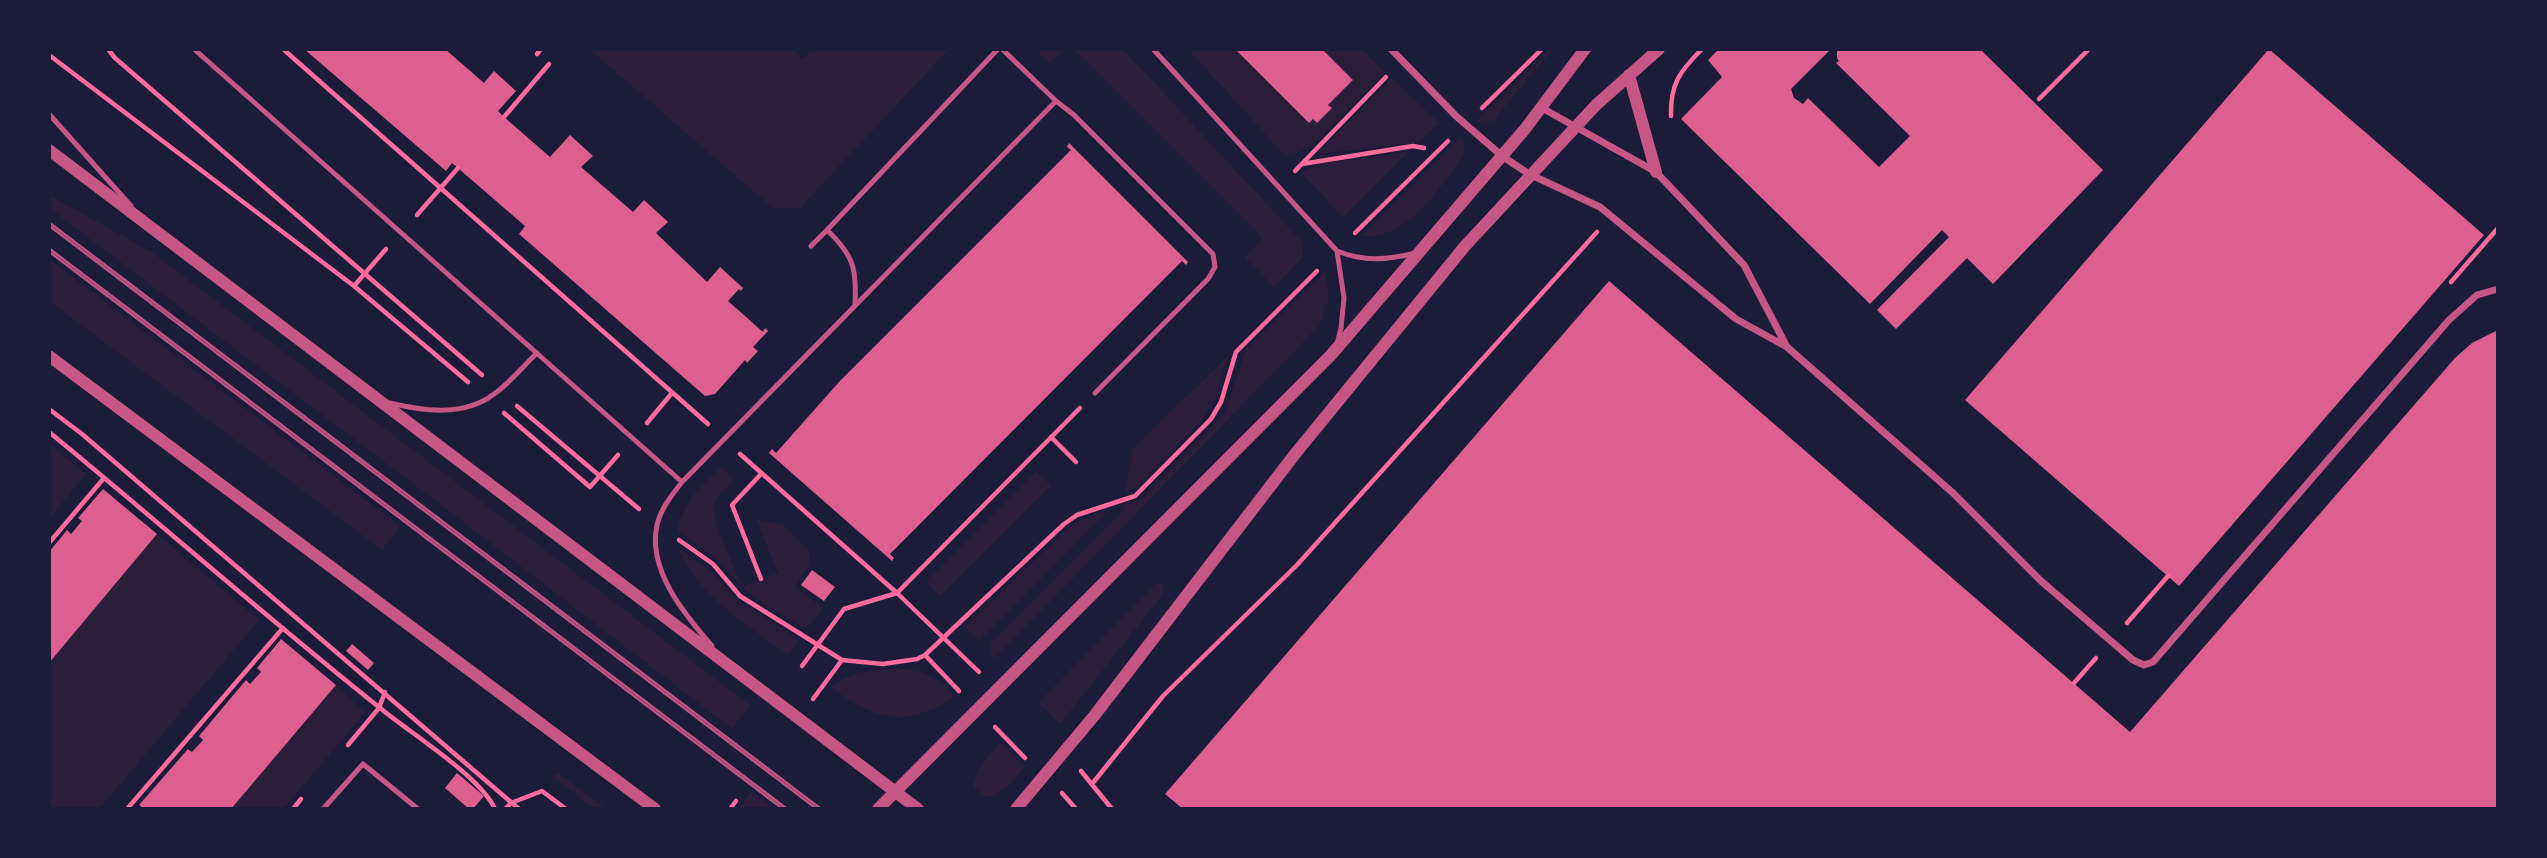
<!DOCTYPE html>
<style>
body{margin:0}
#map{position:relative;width:2547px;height:858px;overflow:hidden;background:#1b1b3a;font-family:Overpass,sans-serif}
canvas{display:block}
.frame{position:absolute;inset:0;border:51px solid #1b1b3a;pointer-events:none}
</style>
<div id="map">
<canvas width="2547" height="858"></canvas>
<div class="frame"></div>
</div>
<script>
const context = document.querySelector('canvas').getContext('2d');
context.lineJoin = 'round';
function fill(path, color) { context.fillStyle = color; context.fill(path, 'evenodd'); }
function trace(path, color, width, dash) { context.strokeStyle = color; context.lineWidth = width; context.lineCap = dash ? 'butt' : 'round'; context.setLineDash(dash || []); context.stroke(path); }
fill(new Path2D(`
 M 589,49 L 792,49 L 803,59 L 812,49 L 949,49 L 800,208 L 774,209 Z
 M 1036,49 L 1065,49 L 1049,64 Z
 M 1074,49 L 1123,49 L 1303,243 L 1303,257 L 1274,288 L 1245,257 L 1263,238 Z
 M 1188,49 L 1235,49 L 1309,123 L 1313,119 L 1317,123 L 1331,109 L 1328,105 L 1353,80 L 1322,49 L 1361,49 L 1385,72 L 1308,149 L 1285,156 Z
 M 1550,49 L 1553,49 L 1493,121 L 1476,123 L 1490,106 L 1494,105 Z
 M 1392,78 L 1439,123 L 1418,143 L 1317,154 Z
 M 1462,136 L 1465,154 C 1440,187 1408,241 1362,236 Z
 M 1408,152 L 1343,218 L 1301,172 L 1320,164 Z
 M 49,195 L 153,253 L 750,705 L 732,729 L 440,504 L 49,208 Z
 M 49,259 L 400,526 L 382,550 L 49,301 Z
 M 1325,272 L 1329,297 L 1320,325 L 994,659 L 991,654 L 990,644 L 1122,512 L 1123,504 L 1140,500 L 1147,494 L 1224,414 L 1246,349 Z
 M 1229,355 L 1216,397 L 1202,420 L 1136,488 L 1125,492 L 1132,449 Z
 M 49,444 L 86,474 L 49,519 Z
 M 721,467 L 734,480 L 720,494 L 713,508 L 720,534 L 742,586 L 778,573 L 756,519 L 783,525 L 809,551 L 810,565 L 795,586 L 823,608 L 806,630 L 749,594 L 716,559 L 678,531 C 682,502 701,486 721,467 Z
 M 1037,471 L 1051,486 L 940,596 L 926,581 Z
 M 1109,510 L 979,641 L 965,627 L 1066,530 L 1079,521 Z
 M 157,534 L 259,620 L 99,809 L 49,809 L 49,663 Z
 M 678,547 L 715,575 L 737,600 L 799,640 L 788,655 C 748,625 696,596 678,547 Z
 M 1160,583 L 1163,585 L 1164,593 L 1060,724 L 1038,703 L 1155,584 Z
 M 905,669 C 926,670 942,682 956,696 C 906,729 877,721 832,688 C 852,667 878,671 905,669 Z
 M 336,685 L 365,713 L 283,809 L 231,809 Z
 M 1000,742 L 1025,767 L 1007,787 L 993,797 L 982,795 L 973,785 L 979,768 Z
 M 557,772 L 607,809 L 595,809 L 553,777 Z
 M 750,793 L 754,793 L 774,809 L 738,809 Z`), '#2a1e3b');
fill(new Path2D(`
 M 304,49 L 445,49 L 484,83 L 494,71 L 516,91 L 498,111 L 504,117 L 550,157 L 570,135 L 593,156 L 581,167 L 633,212 L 644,200 L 668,222 L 656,233 L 707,282 L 720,267 L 743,288 L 741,291 L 739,289 L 728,301 L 763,332 L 765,328 L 768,331 L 753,347 L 758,351 L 747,363 L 745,360 L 715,394 L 705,396 L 519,234 L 525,226 L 452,163 L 446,171 Z
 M 1235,49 L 1322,49 L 1353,80 L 1328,105 L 1332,108 L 1317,123 L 1313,119 L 1309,123 Z
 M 1719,49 L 1831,49 L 1791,89 L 1794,98 L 1803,104 L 1808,98 L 1879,167 L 1910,136 L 1836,63 L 1839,61 L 1837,58 L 1837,49 L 1980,49 L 2103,170 L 1993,284 L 1967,258 L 1896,329 L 1877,310 L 1949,237 L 1942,230 L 1870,304 L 1681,119 L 1722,77 L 1708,60 Z
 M 2269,49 L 2484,235 L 2179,586 L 1965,400 Z
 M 1069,143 L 1188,262 L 1186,265 L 1182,261 L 890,554 L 894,558 L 892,561 L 769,453 L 772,449 L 776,453 L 839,382 L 1071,150 L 1067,147 Z
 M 1609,281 L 2130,732 L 2455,358 L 2472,343 L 2498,330 L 2498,809 L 1183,809 L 1165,794 Z
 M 103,489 L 157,534 L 49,663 L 49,552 L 67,530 L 71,534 L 82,521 L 78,518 Z
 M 812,570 L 835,587 L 824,601 L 801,585 Z
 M 281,639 L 336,685 L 231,809 L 144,809 L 139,805 L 188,749 L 192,752 L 203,740 L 199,736 L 246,680 L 250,684 L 261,672 L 257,668 Z
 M 352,644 L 374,663 L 368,670 L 346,651 Z
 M 457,773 L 484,796 L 473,809 L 469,809 L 445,788 Z`), '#dd5f8e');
trace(new Path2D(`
 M 108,49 L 115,58 L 482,375
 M 283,49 L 708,424
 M 537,54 L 541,49
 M 49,55 L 354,286 L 386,249
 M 2039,99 L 2089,49
 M 1482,108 L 1542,49
 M 1671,116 C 1670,84 1680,71 1702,49
 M 504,117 L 549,64
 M 1302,164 L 1413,146 L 1424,148
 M 1295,171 L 1386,77
 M 417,215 L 458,168
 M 1355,233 L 1448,141
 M 2451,282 L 2498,228
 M 354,286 L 468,382
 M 517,406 L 639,509
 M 49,409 L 82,434 L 519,809
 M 504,413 L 590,487 L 618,455
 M 647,423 L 672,393
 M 49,432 C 160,523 268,619 380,708 C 410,733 480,776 495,809
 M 1051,437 L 1076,462
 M 740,454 L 897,593 L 979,672
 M 679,540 L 713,564 L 740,596 L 842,660 L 883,664 L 917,659 L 925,655 L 959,691
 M 49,543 L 104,478
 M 761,579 L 732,505 L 761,474
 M 2127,623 L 2168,576
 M 925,655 L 1064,524 L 1077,515 L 1135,496 L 1211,419 L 1221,402 L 1236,352 L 1317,271
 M 802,666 L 844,609 L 897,593 L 1080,408
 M 2074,683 L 2096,658
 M 813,699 L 842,660
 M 995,727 L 1025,758
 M 348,745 L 379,708 L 385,692
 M 1081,771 L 1112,809
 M 1092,784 L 1163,696 L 1297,565 L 1597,232
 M 1062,793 L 1076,809
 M 127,809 L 283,628
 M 293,809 L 301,799
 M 505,809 L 511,803 L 542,791 L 566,809
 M 730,809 L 736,801`), '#ff6b9d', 4.5);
trace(new Path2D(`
 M 194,49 L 682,482
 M 1153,49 L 1337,251 L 1344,298 L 1341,328 L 1338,340
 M 1056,101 L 1074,115 L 1213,254 L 1215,267 L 1208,279 L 1095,393
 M 49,114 L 131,206
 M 49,224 L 819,809
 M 811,246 L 827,230
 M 49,250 L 785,809
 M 1337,251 C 1364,262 1387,260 1416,253
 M 855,304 C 857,268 853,255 827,230 L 998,49
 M 390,403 C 423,411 464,417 494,394 C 510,383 523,366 537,353
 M 712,646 C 685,615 647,570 657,525 C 661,508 672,495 682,482 L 1056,101 L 1002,49
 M 323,809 L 363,764 L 418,809`), '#c65784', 5);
trace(new Path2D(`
 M 1391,49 L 1456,116 L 1502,156 L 1529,174 L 1600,207 L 1736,319 L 1787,347
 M 1542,108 L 1656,172 L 1744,265 L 1787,347 L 1953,493 L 2041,581 L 2133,660 L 2144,665 L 2153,662 L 2449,320 L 2477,295 L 2498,289`), '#c65784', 7);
trace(new Path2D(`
 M 1629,75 L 1656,172
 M 49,150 L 918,809
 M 49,356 L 655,809
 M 878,809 L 1331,355 L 1525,129 L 1585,49
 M 1016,809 L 1094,716 L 1295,454 L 1465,246 L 1596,105 L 1659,49`), '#c65784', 12);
trace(new Path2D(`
 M 49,224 L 819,809
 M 49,250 L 785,809`), '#a44b75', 2);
</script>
